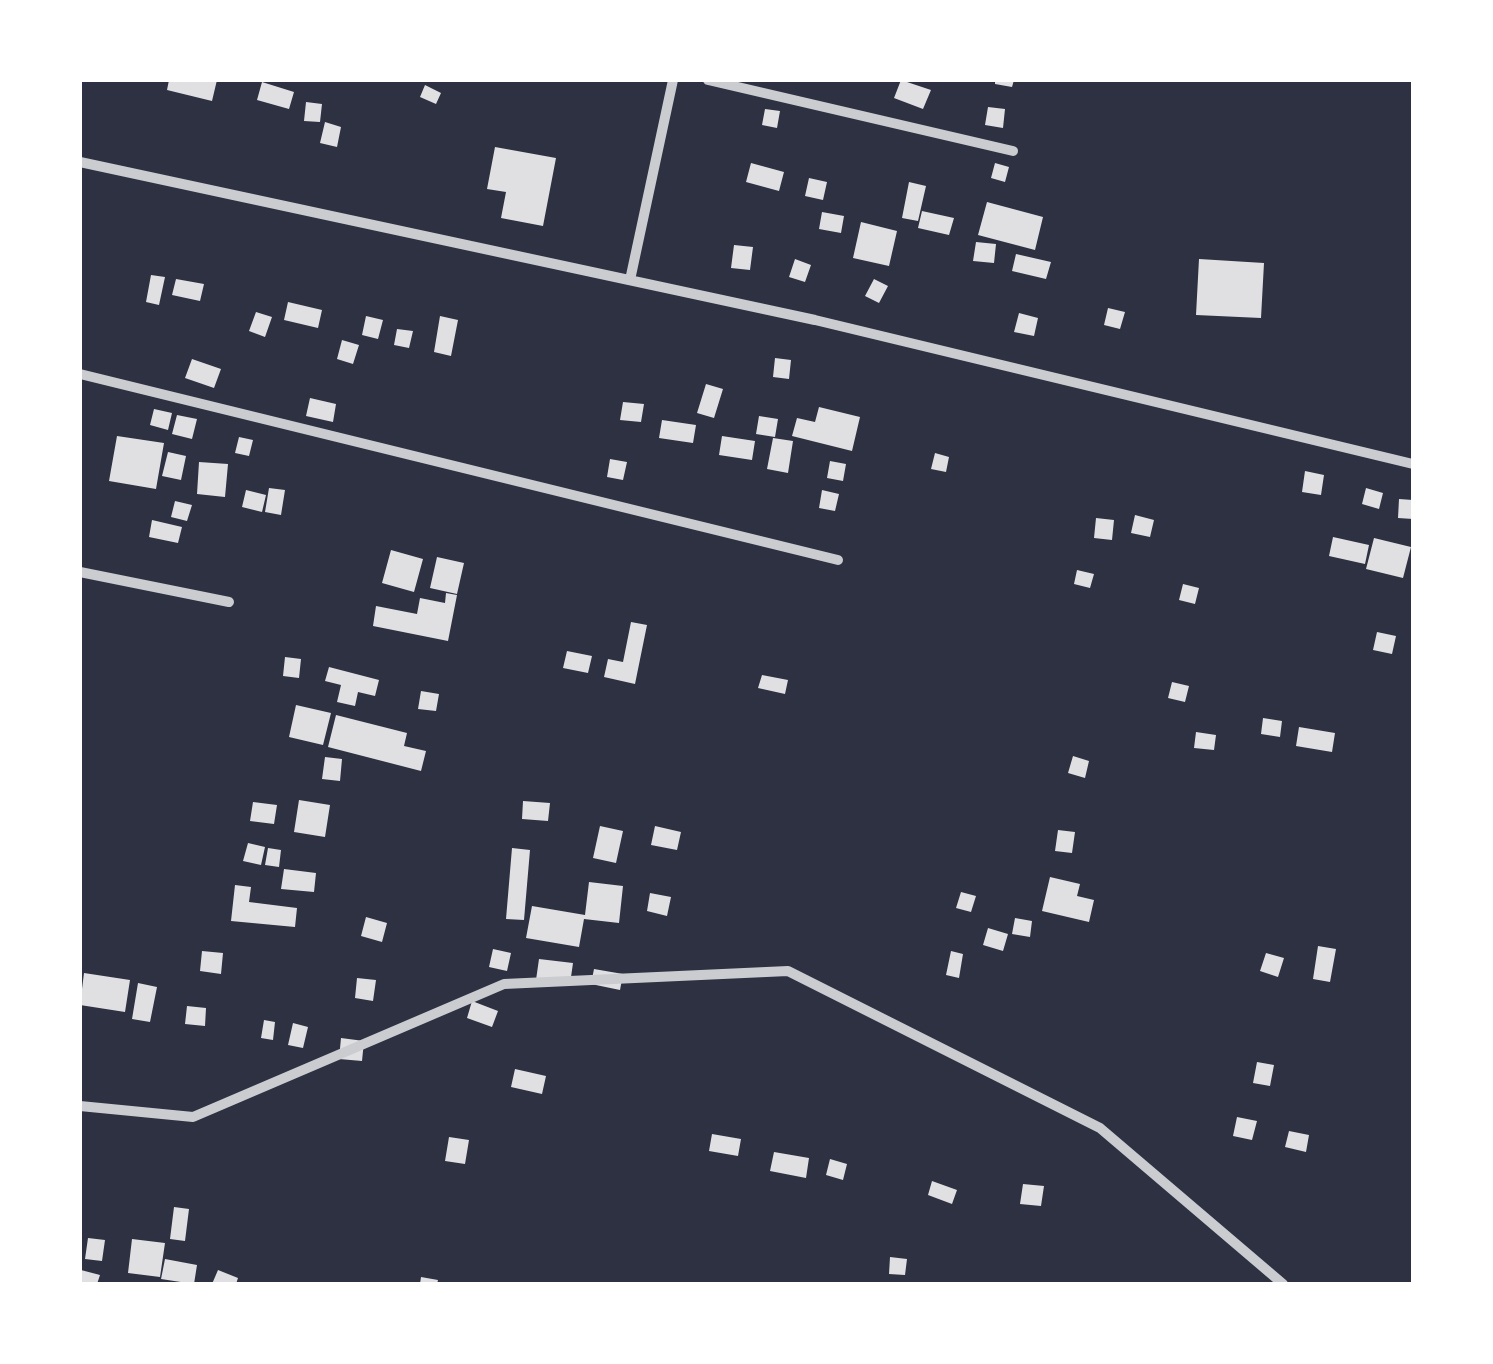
<!DOCTYPE html>
<style>
body{margin:0}
#map{position:relative;width:1493px;height:1364px;overflow:hidden;background:#2d3142;font-family:Cabin,sans-serif}
canvas{display:block}
.frame{position:absolute;inset:0;border:82px solid #fff;pointer-events:none}
</style>
<div id="map">
<canvas width="1493" height="1364"></canvas>
<div class="frame"></div>
</div>
<script>
const context = document.querySelector('canvas').getContext('2d');
context.lineJoin = 'round';
function fill(path, color) { context.fillStyle = color; context.fill(path, 'evenodd'); }
function trace(path, color, width, dash) { context.strokeStyle = color; context.lineWidth = width; context.lineCap = dash ? 'butt' : 'round'; context.setLineDash(dash || []); context.stroke(path); }
fill(new Path2D(`
 M 169,80 L 217,80 L 212,101 L 167,90 Z
 M 901,80 L 931,90 L 923,109 L 894,98 Z
 M 995,80 L 1014,80 L 1012,87 L 995,84 Z
 M 262,82 L 294,92 L 289,109 L 257,100 Z
 M 425,85 L 441,93 L 436,104 L 420,97 Z
 M 306,102 L 322,104 L 320,122 L 304,121 Z
 M 988,107 L 1005,109 L 1003,128 L 985,125 Z
 M 765,109 L 780,111 L 777,128 L 762,125 Z
 M 325,122 L 341,127 L 337,147 L 320,143 Z
 M 495,147 L 556,158 L 543,226 L 501,218 L 506,192 L 487,189 Z
 M 751,163 L 784,172 L 779,191 L 746,182 Z
 M 995,163 L 1009,167 L 1005,182 L 991,178 Z
 M 809,178 L 827,182 L 823,200 L 805,196 Z
 M 909,182 L 926,186 L 918,221 L 902,218 Z
 M 987,202 L 1043,217 L 1035,250 L 978,235 Z
 M 922,211 L 954,218 L 949,235 L 918,228 Z
 M 822,212 L 844,216 L 841,233 L 819,229 Z
 M 861,222 L 897,231 L 889,266 L 853,258 Z
 M 976,242 L 996,244 L 994,263 L 973,261 Z
 M 734,245 L 753,247 L 750,270 L 731,268 Z
 M 1016,254 L 1051,262 L 1046,279 L 1012,271 Z
 M 795,259 L 811,265 L 805,282 L 789,277 Z
 M 1199,259 L 1264,263 L 1261,318 L 1196,315 Z
 M 151,275 L 165,277 L 159,305 L 146,302 Z
 M 176,279 L 204,284 L 200,301 L 172,295 Z
 M 874,279 L 888,286 L 879,303 L 865,296 Z
 M 288,302 L 322,310 L 318,328 L 284,320 Z
 M 1108,308 L 1125,312 L 1120,329 L 1104,325 Z
 M 256,312 L 272,317 L 265,337 L 249,331 Z
 M 1019,313 L 1038,318 L 1034,336 L 1014,332 Z
 M 366,316 L 383,320 L 378,339 L 362,335 Z
 M 440,316 L 458,320 L 451,356 L 434,352 Z
 M 397,329 L 413,331 L 409,348 L 394,345 Z
 M 342,340 L 359,345 L 353,364 L 337,359 Z
 M 775,358 L 791,360 L 789,379 L 773,377 Z
 M 192,359 L 221,369 L 214,388 L 185,378 Z
 M 706,384 L 723,389 L 714,418 L 697,413 Z
 M 310,398 L 336,404 L 333,422 L 306,416 Z
 M 623,402 L 644,404 L 641,422 L 620,420 Z
 M 819,407 L 860,417 L 852,451 L 792,436 L 797,418 L 815,422 Z
 M 154,409 L 172,413 L 168,430 L 150,425 Z
 M 177,415 L 197,419 L 192,439 L 172,434 Z
 M 759,416 L 778,419 L 775,437 L 756,434 Z
 M 662,420 L 696,425 L 693,443 L 659,438 Z
 M 117,436 L 164,443 L 156,489 L 109,481 Z
 M 722,436 L 755,441 L 752,460 L 719,455 Z
 M 239,437 L 253,440 L 249,456 L 235,453 Z
 M 773,438 L 793,441 L 788,473 L 767,469 Z
 M 168,452 L 186,456 L 181,480 L 162,476 Z
 M 935,453 L 949,457 L 946,472 L 931,469 Z
 M 610,459 L 627,462 L 623,480 L 607,477 Z
 M 830,461 L 846,464 L 843,481 L 827,478 Z
 M 199,462 L 228,464 L 225,497 L 197,494 Z
 M 1305,471 L 1324,475 L 1321,495 L 1302,492 Z
 M 269,488 L 285,490 L 281,515 L 265,512 Z
 M 1366,488 L 1383,493 L 1379,509 L 1362,504 Z
 M 246,490 L 266,495 L 262,512 L 242,507 Z
 M 822,490 L 839,494 L 835,511 L 819,508 Z
 M 1399,499 L 1413,500 L 1413,519 L 1398,518 Z
 M 175,501 L 192,505 L 187,521 L 171,517 Z
 M 1135,515 L 1154,520 L 1150,537 L 1131,533 Z
 M 1096,518 L 1114,520 L 1112,540 L 1094,538 Z
 M 152,520 L 182,527 L 178,543 L 149,537 Z
 M 1333,537 L 1369,545 L 1365,564 L 1329,556 Z
 M 1374,538 L 1411,547 L 1403,578 L 1366,569 Z
 M 391,550 L 423,559 L 414,592 L 382,583 Z
 M 437,557 L 464,563 L 457,594 L 430,588 Z
 M 1077,570 L 1094,574 L 1090,588 L 1074,584 Z
 M 1183,584 L 1199,588 L 1195,604 L 1179,600 Z
 M 446,593 L 457,595 L 448,641 L 373,626 L 376,606 L 417,614 L 420,598 L 445,603 Z
 M 631,622 L 647,625 L 635,684 L 604,677 L 608,659 L 623,662 Z
 M 1377,632 L 1396,636 L 1392,654 L 1373,650 Z
 M 567,651 L 592,656 L 588,673 L 563,668 Z
 M 285,657 L 301,659 L 299,678 L 283,676 Z
 M 329,667 L 379,680 L 375,696 L 358,692 L 355,706 L 337,702 L 341,685 L 325,681 Z
 M 762,675 L 788,680 L 785,694 L 758,688 Z
 M 1172,682 L 1189,686 L 1185,702 L 1168,698 Z
 M 421,691 L 439,694 L 436,711 L 418,709 Z
 M 296,705 L 331,713 L 323,745 L 289,737 Z
 M 336,715 L 407,733 L 404,746 L 426,751 L 421,771 L 328,747 Z
 M 1263,718 L 1282,721 L 1280,737 L 1261,734 Z
 M 1299,727 L 1335,733 L 1332,752 L 1296,746 Z
 M 1196,732 L 1216,735 L 1214,750 L 1194,748 Z
 M 1073,756 L 1089,761 L 1085,778 L 1068,773 Z
 M 325,757 L 342,759 L 340,781 L 322,779 Z
 M 299,800 L 330,805 L 325,837 L 294,832 Z
 M 523,801 L 550,803 L 548,821 L 522,819 Z
 M 253,802 L 277,805 L 274,824 L 250,821 Z
 M 600,826 L 623,831 L 616,863 L 593,858 Z
 M 655,826 L 681,832 L 677,850 L 651,845 Z
 M 1058,830 L 1075,832 L 1072,853 L 1055,851 Z
 M 248,843 L 265,847 L 261,865 L 243,861 Z
 M 268,848 L 281,850 L 279,867 L 265,865 Z
 M 512,848 L 530,850 L 524,920 L 506,919 Z
 M 284,869 L 316,873 L 314,892 L 281,889 Z
 M 1050,877 L 1080,884 L 1077,896 L 1094,900 L 1089,922 L 1042,911 Z
 M 589,882 L 623,886 L 619,923 L 584,919 L 579,947 L 526,938 L 532,906 L 585,915 Z
 M 235,885 L 251,887 L 249,902 L 297,908 L 295,927 L 231,921 Z
 M 961,892 L 976,896 L 971,912 L 956,908 Z
 M 650,893 L 671,897 L 667,916 L 647,911 Z
 M 366,917 L 387,923 L 382,942 L 361,936 Z
 M 1015,918 L 1032,921 L 1030,937 L 1012,934 Z
 M 988,928 L 1008,934 L 1003,951 L 983,945 Z
 M 1318,946 L 1336,949 L 1330,982 L 1313,979 Z
 M 493,949 L 511,953 L 507,971 L 489,967 Z
 M 202,951 L 223,953 L 221,974 L 200,971 Z
 M 951,951 L 963,954 L 959,978 L 946,975 Z
 M 1266,953 L 1284,958 L 1278,977 L 1260,971 Z
 M 539,959 L 573,963 L 570,984 L 536,980 Z
 M 594,969 L 623,974 L 620,990 L 591,984 Z
 M 84,973 L 130,980 L 125,1012 L 80,1005 Z
 M 357,978 L 376,980 L 373,1001 L 355,998 Z
 M 138,983 L 157,987 L 150,1022 L 132,1019 Z
 M 472,1001 L 498,1011 L 492,1027 L 467,1018 Z
 M 187,1006 L 206,1008 L 205,1026 L 185,1024 Z
 M 264,1020 L 275,1022 L 273,1040 L 261,1038 Z
 M 293,1023 L 308,1027 L 303,1048 L 288,1045 Z
 M 341,1038 L 364,1041 L 362,1061 L 339,1059 Z
 M 1257,1062 L 1274,1065 L 1270,1086 L 1253,1083 Z
 M 515,1069 L 546,1076 L 542,1094 L 511,1087 Z
 M 1237,1117 L 1257,1121 L 1252,1140 L 1233,1136 Z
 M 1289,1131 L 1309,1135 L 1306,1152 L 1285,1147 Z
 M 712,1134 L 741,1139 L 738,1156 L 709,1151 Z
 M 449,1137 L 469,1140 L 465,1164 L 445,1161 Z
 M 774,1152 L 809,1158 L 806,1178 L 770,1171 Z
 M 830,1159 L 847,1164 L 843,1180 L 826,1175 Z
 M 932,1181 L 957,1190 L 952,1204 L 928,1195 Z
 M 1023,1184 L 1044,1186 L 1041,1206 L 1020,1204 Z
 M 174,1207 L 189,1209 L 185,1241 L 170,1239 Z
 M 88,1238 L 105,1240 L 102,1261 L 85,1259 Z
 M 132,1239 L 165,1243 L 160,1277 L 128,1273 Z
 M 890,1257 L 907,1259 L 905,1275 L 889,1274 Z
 M 165,1259 L 197,1265 L 194,1284 L 161,1279 Z
 M 81,1270 L 100,1275 L 97,1284 L 80,1284 Z
 M 218,1270 L 238,1278 L 236,1284 L 212,1284 Z
 M 421,1277 L 438,1280 L 437,1284 L 420,1284 Z`), '#e0e0e3');
trace(new Path2D(`
 M 708,80 L 1013,151
 M 80,162 L 815,320 L 1413,464
 M 630,280 L 673,80
 M 80,374 L 838,560
 M 80,572 L 229,602
 M 80,1106 L 193,1117 L 504,984 L 788,971 L 1100,1128 L 1283,1284`), '#caccd0', 10);
</script>
